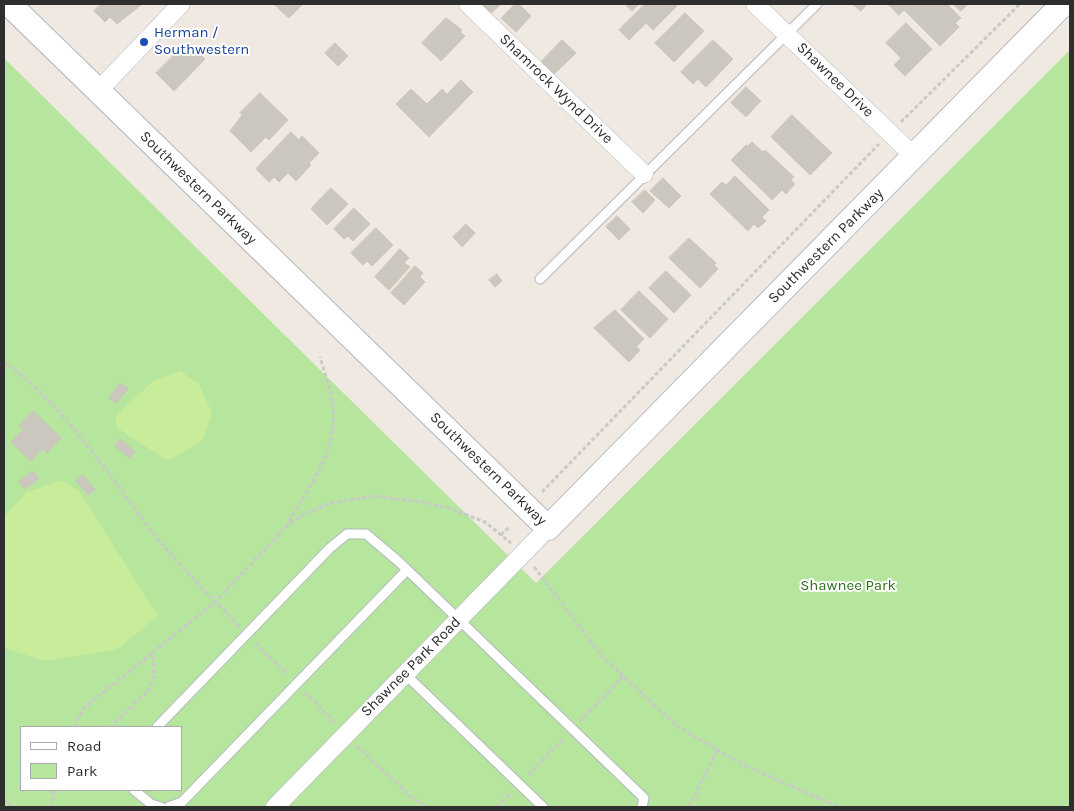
<!DOCTYPE html>
<style>
body{margin:0}
#map{position:relative;width:1074px;height:811px;overflow:hidden;background:#efe9e1;font-family:Karla,sans-serif}
canvas{display:block}
.frame{position:absolute;inset:0;border:5px solid #2e2e2e;pointer-events:none}
.legend{position:absolute;left:20px;top:726px;width:162px;height:65px;box-sizing:border-box;background:#fff;border:1px solid #ababab;margin:0;padding:6px 9px;list-style:none;font-size:15px;color:#2e2e2e}
.legend li{display:flex;align-items:center;gap:10px;height:25px}
.legend b{width:25px;border:1px solid #ababab}
</style>
<div id="map">
<canvas width="1074" height="811"></canvas>
<div class="frame"></div>
<ul class="legend">
<li><b style="height:6px;background:#fff"></b>Road</li>
<li><b style="height:14px;background:#b6e59e"></b>Park</li>
</ul>
</div>
<script>
const context = document.querySelector('canvas').getContext('2d');
context.lineJoin = 'round';
function fill(path, color) { context.fillStyle = color; context.fill(path, 'evenodd'); }
function trace(path, color, width, dash) { context.strokeStyle = color; context.lineWidth = width; context.lineCap = dash ? 'butt' : 'round'; context.setLineDash(dash || []); context.stroke(path); }
function label(font, color, halo, rows, align = 'center') {
  context.font = font + ' Karla,sans-serif'; context.lineWidth = 4; context.setLineDash([]); context.textBaseline = 'middle'; context.strokeStyle = halo; context.fillStyle = color; for (const [text, x, y, turn = 0] of rows) {
    context.save(); context.translate(x, y); context.rotate((+turn || 0) * Math.PI / 180); context.textAlign = isNaN(turn) ? turn : align; if (halo) context.strokeText(text, 0, 0); context.fillText(text, 0, 0); context.restore();
  }
}
fill(new Path2D(`
 M 1070,50 L 1070,807 L 4,807 L 4,58 L 536,583 ZM 21,727 L 181,727 L 181,790 L 21,790 Z`), '#b6e59e');
fill(new Path2D(`
 M 180,371 L 199,384 L 212,413 L 203,440 L 168,461 L 117,428 L 115,417 L 153,381 Z
 M 62,480 L 79,491 L 158,616 L 116,650 L 45,661 L 4,648 L 4,516 L 27,492 Z`), '#c9ec9a');
const building = new Path2D(`
 M 101,4 L 139,4 L 141,5 L 117,24 L 110,17 L 105,22 L 94,11 Z
 M 274,4 L 303,4 L 289,18 Z
 M 479,4 L 501,4 L 490,14 Z
 M 519,4 L 531,16 L 516,32 L 501,18 L 515,4 Z
 M 625,4 L 639,4 L 632,11 Z
 M 645,4 L 675,4 L 677,6 L 653,30 L 646,23 L 629,40 L 619,30 Z
 M 853,4 L 867,4 L 861,11 Z
 M 888,4 L 947,4 L 961,18 L 955,23 L 959,27 L 940,46 L 904,10 L 899,15 Z
 M 953,4 L 968,4 L 961,11 Z
 M 685,13 L 704,31 L 674,62 L 655,43 Z
 M 446,18 L 462,30 L 460,32 L 465,36 L 441,61 L 422,43 Z
 M 906,23 L 932,49 L 905,76 L 894,65 L 901,58 L 886,43 Z
 M 562,40 L 576,53 L 552,76 L 540,63 Z
 M 713,40 L 733,59 L 706,87 L 698,79 L 693,84 L 681,72 Z
 M 335,43 L 348,56 L 338,66 L 325,53 Z
 M 182,47 L 189,55 L 195,49 L 205,59 L 174,91 L 156,73 Z
 M 461,80 L 473,92 L 429,137 L 396,104 L 411,89 L 427,104 L 442,89 L 447,94 Z
 M 746,87 L 761,101 L 746,117 L 731,103 Z
 M 260,93 L 288,120 L 269,140 L 266,137 L 251,152 L 230,131 L 242,115 L 240,113 Z
 M 792,115 L 832,153 L 810,175 L 771,137 Z
 M 291,132 L 299,140 L 302,136 L 319,153 L 309,163 L 311,165 L 296,181 L 288,173 L 279,182 L 274,177 L 269,182 L 256,169 Z
 M 752,142 L 763,152 L 765,150 L 794,177 L 791,180 L 795,184 L 786,194 L 782,190 L 772,200 L 731,160 L 746,145 L 748,146 Z
 M 735,176 L 769,210 L 762,217 L 766,221 L 758,228 L 754,224 L 748,231 L 710,194 L 722,182 L 726,185 Z
 M 663,178 L 681,196 L 669,208 L 650,191 Z
 M 331,188 L 348,204 L 327,225 L 311,209 Z
 M 645,190 L 655,200 L 643,213 L 632,202 Z
 M 354,208 L 370,224 L 353,241 L 348,236 L 344,239 L 334,229 Z
 M 617,216 L 630,229 L 619,240 L 606,227 Z
 M 466,224 L 475,233 L 462,247 L 453,237 Z
 M 376,228 L 393,245 L 372,266 L 367,261 L 363,265 L 351,253 Z
 M 689,238 L 716,263 L 714,265 L 718,269 L 700,288 L 669,258 Z
 M 400,249 L 409,258 L 404,263 L 410,267 L 389,290 L 375,277 Z
 M 415,266 L 423,273 L 420,277 L 425,282 L 404,305 L 391,293 Z
 M 666,271 L 691,295 L 674,313 L 649,288 Z
 M 497,274 L 502,281 L 495,287 L 489,280 Z
 M 639,291 L 668,319 L 650,338 L 621,310 Z
 M 615,310 L 644,339 L 636,347 L 640,350 L 629,362 L 594,328 Z
 M 120,383 L 128,389 L 116,403 L 109,398 Z
 M 33,411 L 61,438 L 47,453 L 43,449 L 31,461 L 11,442 L 23,430 L 19,426 Z
 M 120,439 L 135,451 L 129,458 L 115,446 Z
 M 33,471 L 39,478 L 25,489 L 19,482 Z
 M 83,475 L 95,490 L 88,495 L 76,481 Z`);
fill(building, '#cbc7bf');
trace(building, '#cbc5ba', 1);
const lane = new Path2D(`
 M 540,279 L 817,4
 M 405,674 L 543,807
 M 157,727 L 330,548 L 347,534 L 366,534 L 398,561 L 644,798 L 642,807
 M 134,790 L 151,804 L 161,807
 M 168,807 L 182,802 L 407,570`);
const street = new Path2D(`
 M 468,4 L 644,174
 M 755,4 L 914,156
 M 98,91 L 181,4
 M 275,807 L 548,528`);
const secondary = new Path2D(`
 M 9,4 L 548,528 L 1063,4`);
trace(lane, '#b4b7c1', 11);
trace(street, '#b4b7c1', 19);
trace(secondary, '#b4b7c1', 26);
trace(new Path2D(`
 M 901,122 L 1020,4
 M 4,362 C 63,404 107,473 151,530 C 177,564 209,595 239,626
 M 542,492 L 879,144
 M 286,527 C 303,496 330,461 333,425 C 336,402 326,378 320,357
 M 501,535 L 510,526
 M 534,567 L 603,657 L 678,727 L 744,765 L 839,807
 M 255,643 L 288,675
 M 305,692 L 334,722
 M 580,721 L 623,677
 M 74,727 L 83,709 L 215,602 L 286,527 L 304,514 L 331,503 L 373,496 L 422,502 L 452,509 L 485,522 L 511,543
 M 110,727 L 148,691 L 154,676 L 153,653
 M 357,746 L 412,798 L 427,807
 M 528,775 L 564,738
 M 4,799 L 14,807
 M 51,807 L 54,790
 M 497,807 L 512,792
 M 689,807 L 717,751`), '#c9c9c9', 3, [4, 2.5]);
trace(lane, '#fff', 9);
trace(street, '#fff', 18);
trace(secondary, '#fff', 24);
for (const [x, y, r, color] of [
 [144,42,5,"#1a4fb4"]
]) { const dot = new Path2D(); dot.arc(x, y, r, 0, 2 * Math.PI); context.fillStyle = color; context.fill(dot); trace(dot, '#fff', 2); }
label('15px', '#164399', '#fff', [
 ["Herman /",154,33],
 ["Southwestern",154,50]
], 'left');
label('15px', '#2e2e2e', '#fff', [
 ["Shawnee Drive",835,80,44],
 ["Shamrock Wynd Drive",556,89,44],
 ["Southwestern Parkway",198,188,44],
 ["Southwestern Parkway",826,246,-45],
 ["Southwestern Parkway",488,469,44],
 ["Shawnee Park Road",411,667,-45]
]);
label('15px', '#2c6e1b', '#fff', [
 ["Shawnee Park",848,586]
]);
</script>
